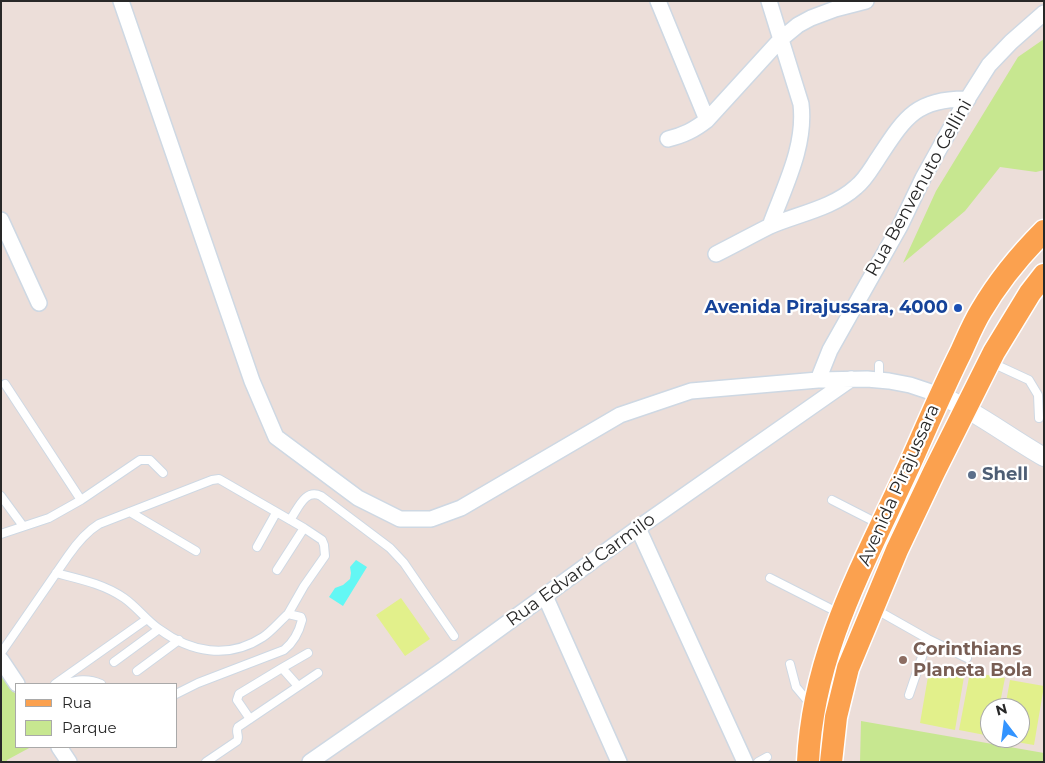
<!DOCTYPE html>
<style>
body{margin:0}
#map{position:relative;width:1045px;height:763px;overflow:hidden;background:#ecded9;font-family:Montserrat,sans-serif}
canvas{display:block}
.frame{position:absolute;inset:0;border:2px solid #282828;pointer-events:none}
.legend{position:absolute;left:15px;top:683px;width:162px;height:65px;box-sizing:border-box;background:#fff;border:1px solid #a9a9a9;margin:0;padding:6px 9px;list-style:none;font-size:15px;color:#282828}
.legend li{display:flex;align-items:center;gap:10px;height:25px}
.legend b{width:25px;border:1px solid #a9a9a9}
.north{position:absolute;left:980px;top:698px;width:50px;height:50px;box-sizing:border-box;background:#fff;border:1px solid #a9a9a9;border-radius:50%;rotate:345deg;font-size:14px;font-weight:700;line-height:20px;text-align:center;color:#282828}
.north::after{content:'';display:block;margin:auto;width:18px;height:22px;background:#3394ff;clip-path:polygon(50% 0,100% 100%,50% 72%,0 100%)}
</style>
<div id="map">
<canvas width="1045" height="763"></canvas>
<div class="frame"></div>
<ul class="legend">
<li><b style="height:6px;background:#fba14f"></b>Rua</li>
<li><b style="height:14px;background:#c7e790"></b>Parque</li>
</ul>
<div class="north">N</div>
</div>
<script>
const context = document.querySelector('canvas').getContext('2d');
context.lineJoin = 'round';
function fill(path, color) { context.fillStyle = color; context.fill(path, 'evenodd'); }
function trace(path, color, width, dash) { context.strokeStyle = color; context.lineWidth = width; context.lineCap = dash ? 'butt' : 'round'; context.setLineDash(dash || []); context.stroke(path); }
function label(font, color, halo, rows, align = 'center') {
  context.font = font + ' Montserrat,sans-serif'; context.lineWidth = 4.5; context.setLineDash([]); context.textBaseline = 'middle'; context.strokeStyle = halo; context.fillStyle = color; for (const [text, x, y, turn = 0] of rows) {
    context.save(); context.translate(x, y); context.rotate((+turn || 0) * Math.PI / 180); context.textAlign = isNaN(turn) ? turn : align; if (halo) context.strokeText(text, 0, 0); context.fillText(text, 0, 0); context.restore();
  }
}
fill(new Path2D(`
 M 1044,39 L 1044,170 L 1036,172 L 1000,167 L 965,211 L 903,263 L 936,191 L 1018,57 Z
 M 1,672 L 16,695 L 16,747 L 31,747 L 7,760 L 7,762 L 1,762 Z
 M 861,721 L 1044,753 L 1044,762 L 860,762 Z`), '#c7e790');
fill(new Path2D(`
 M 401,598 L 430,639 L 405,656 L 376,615 Z
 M 930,665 L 965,671 L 955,730 L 920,723 Z
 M 970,672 L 1005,678 L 999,708 L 990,708 L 990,736 L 959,730 Z
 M 1010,680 L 1044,686 L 1034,745 L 999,739 L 1020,738 L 1020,708 L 1005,708 Z`), '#e2f08b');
fill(new Path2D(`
 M 356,560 L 367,567 L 343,606 L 329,597 L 335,588 L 343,585 L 350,579 L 351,573 L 350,567 Z`), '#63f7f4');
const service = new Path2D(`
 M 990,362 L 1029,380 L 1038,395 L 1039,418
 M 879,380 L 879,365
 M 5,384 L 81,500
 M 1,496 L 23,526
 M 832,500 L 879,524
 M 130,512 L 196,551
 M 290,520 C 298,509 305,488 321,496 L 390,548 L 404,563 L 454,636
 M 1,534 L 49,518 L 81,500 L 140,460 L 150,460 L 163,473
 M 257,547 L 276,513
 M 277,570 L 304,528
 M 56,573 C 79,579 104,584 124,598 C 137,607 146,620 159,629 C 190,652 228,660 263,637 C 272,631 280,621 288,614
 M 770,578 L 839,613
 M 875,609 L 928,639 L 967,658
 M 1,653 L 68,556 C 77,543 86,532 99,524 L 212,480 L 219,479 L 304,528 L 322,540 L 324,545 L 325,556 L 304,586 L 288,614 L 301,617 L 302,620 C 299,632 294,642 284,650 L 198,683 L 176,694
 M 114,662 L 159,629
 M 790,664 L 796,687 L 812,706
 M 282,668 L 308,653
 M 137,671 L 179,640
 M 55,684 L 147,619
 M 63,684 C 77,680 88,678 101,684
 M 909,695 L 928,639
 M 250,719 L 237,700 L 239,694 L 282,668 L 298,686
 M 206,762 L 237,741 C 240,736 235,732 238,727 L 318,673
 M 758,762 L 767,757`);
const minor = new Path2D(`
 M 121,1 L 252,381 L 276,437 L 358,498 L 400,519 L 431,519 L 461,508 L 620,415 L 691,391 L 818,380 L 867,379 L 889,381 L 910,385 L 940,395
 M 658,1 L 707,120
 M 769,1 L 801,104 C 806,147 784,187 770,226
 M 668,139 C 684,135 694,130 707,120 L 781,39 L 798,25 L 811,18 L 835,9 L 866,1
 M 1,220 L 39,303
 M 716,254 C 734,245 752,235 770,226 C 798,214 833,208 856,187 C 865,180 871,169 877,160 C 904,119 915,98 968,99
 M 818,380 L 830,350 L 900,226 L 923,178 L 963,106 L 989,65 L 1011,42 L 1044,13
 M 638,528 L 745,762
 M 545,596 L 619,762
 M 1,660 L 17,684
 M 59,747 L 69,762
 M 310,762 L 444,669 L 638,528 L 851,379`);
const tertiary = new Path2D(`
 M 940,395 C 977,412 1009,437 1044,457`);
const primary = new Path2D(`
 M 808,762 C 813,652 864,564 909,466 C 926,428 942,390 961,352 C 967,339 973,324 981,311 C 998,282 1020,255 1044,231
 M 831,762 L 836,717 L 848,668 L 897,550 L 934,472 L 994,352 L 1030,293 L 1044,275`);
trace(service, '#ced8e3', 10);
trace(minor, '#ced8e3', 18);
trace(tertiary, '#ced8e3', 20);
trace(primary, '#fff', 25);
trace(service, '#fff', 8);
trace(minor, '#fff', 15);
trace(tertiary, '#fff', 18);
trace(primary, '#fba14f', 22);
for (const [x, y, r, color] of [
 [958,308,5,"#1a4fb4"],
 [972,475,5,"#5c6f8a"],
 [903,660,5,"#8d6e63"]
]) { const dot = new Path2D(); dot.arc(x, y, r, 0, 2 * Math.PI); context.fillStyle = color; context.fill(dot); trace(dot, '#fff', 2); }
label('18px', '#282828', '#fff', [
 ["Rua Benvenuto Cellini",919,188,-61],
 ["Avenida Pirajussara",899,485,-66],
 ["Rua Edvard Carmilo",581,570,-36]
]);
label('bold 18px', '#164399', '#fff', [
 ["Avenida Pirajussara, 4000",948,308]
], 'right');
label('bold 18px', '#4e5e75', '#fff', [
 ["Shell",982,475]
], 'left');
label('bold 18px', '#785e54', '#fff', [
 ["Corinthians",913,650],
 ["Planeta Bola",913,671]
], 'left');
</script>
